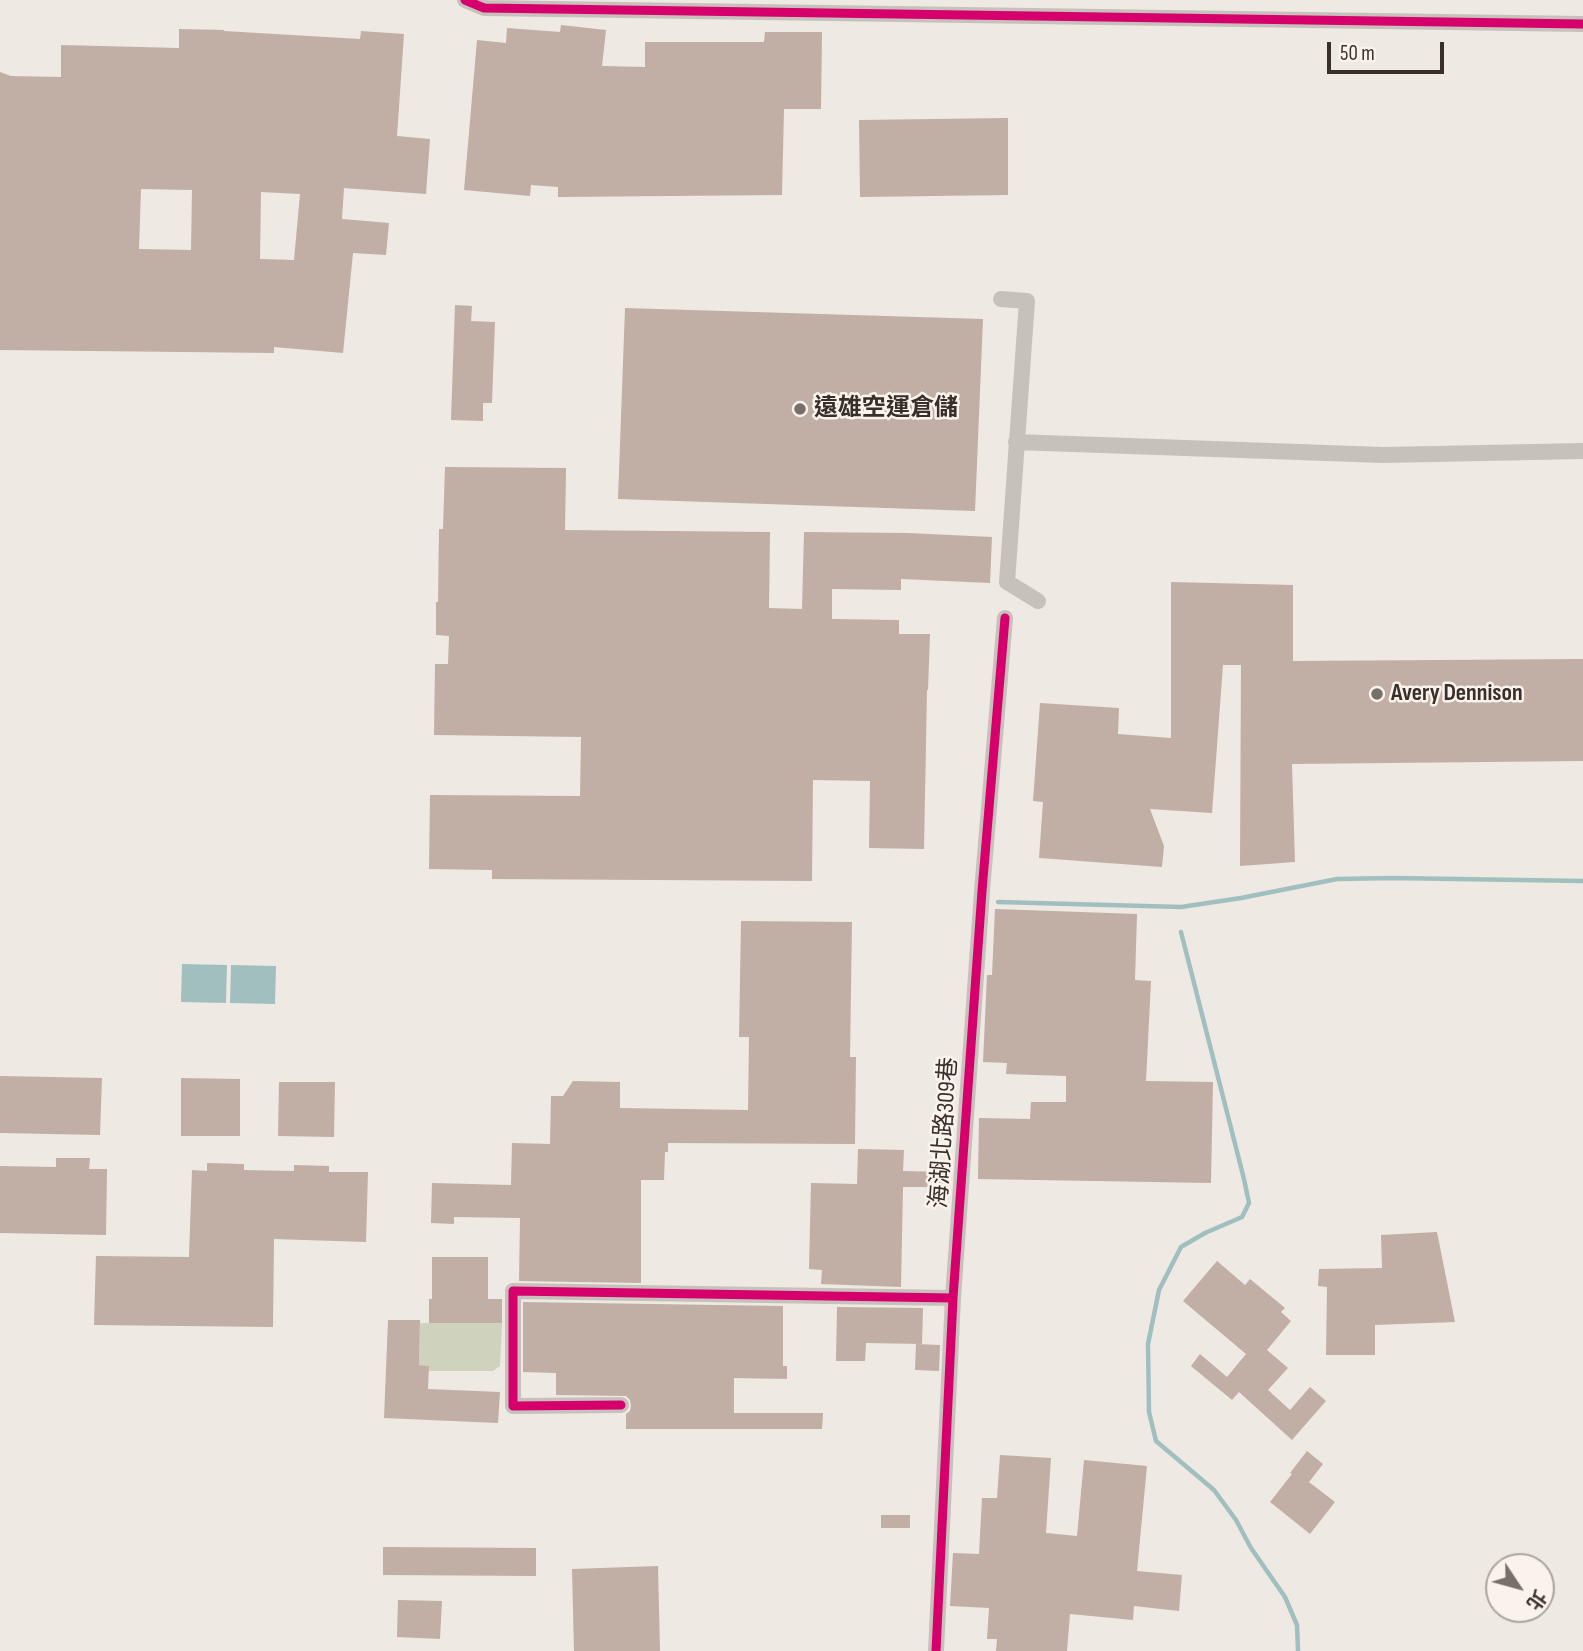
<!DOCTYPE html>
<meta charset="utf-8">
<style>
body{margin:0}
#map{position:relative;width:1583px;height:1651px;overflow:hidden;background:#eee9e3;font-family:"Sofia Sans Condensed","Noto Sans TC",sans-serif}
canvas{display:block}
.north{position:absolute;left:1485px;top:1553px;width:70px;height:70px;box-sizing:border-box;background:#faf3eb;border:2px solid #aca49e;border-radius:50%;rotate:126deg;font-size:19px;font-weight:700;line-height:28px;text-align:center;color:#382e2a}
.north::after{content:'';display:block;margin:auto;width:24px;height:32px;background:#786f6b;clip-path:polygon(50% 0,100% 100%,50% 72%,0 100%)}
.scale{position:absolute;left:1327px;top:42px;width:117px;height:32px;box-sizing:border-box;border:4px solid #382e2a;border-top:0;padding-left:9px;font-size:21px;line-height:24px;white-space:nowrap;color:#382e2a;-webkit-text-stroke:5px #faf3eb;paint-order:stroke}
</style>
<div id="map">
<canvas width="1583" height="1651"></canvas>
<div class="north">北</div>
<div class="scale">50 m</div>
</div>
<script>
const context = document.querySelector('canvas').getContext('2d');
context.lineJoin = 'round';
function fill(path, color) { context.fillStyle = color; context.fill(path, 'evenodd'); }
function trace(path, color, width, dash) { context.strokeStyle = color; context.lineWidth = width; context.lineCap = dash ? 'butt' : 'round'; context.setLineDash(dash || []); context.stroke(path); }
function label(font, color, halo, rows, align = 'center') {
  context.font = font + ' "Sofia Sans Condensed","Noto Sans TC",sans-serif'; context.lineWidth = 5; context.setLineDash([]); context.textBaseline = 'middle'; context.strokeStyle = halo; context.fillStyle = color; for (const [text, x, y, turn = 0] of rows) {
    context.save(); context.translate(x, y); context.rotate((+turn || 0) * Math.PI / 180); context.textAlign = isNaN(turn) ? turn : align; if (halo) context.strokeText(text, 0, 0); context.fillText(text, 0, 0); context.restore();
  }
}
fill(new Path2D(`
 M 420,1323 L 502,1323 L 500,1366 L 493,1371 L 429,1371 L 429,1366 L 419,1365 Z`), '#cfd3be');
fill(new Path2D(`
 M 182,964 L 227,965 L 226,1003 L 181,1002 Z
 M 231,965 L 276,966 L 275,1004 L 230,1003 Z`), '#a0bfbe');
trace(new Path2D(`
 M 998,902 L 1181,907 L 1241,898 L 1337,879 L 1393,878 L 1583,881
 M 1181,932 L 1244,1179 L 1249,1203 L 1242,1217 L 1205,1233 L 1181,1247 L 1159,1290 L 1148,1344 L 1149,1412 L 1156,1441 L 1214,1490 L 1236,1520 L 1251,1548 L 1285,1597 L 1297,1625 L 1298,1651`), '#a0bfbe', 4.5);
fill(new Path2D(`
 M 561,25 L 606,30 L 602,66 L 645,67 L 645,42 L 764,42 L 765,32 L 822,32 L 821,109 L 784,109 L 782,195 L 558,197 L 558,187 L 531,185 L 530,196 L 464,190 L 477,40 L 506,43 L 507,28 L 560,32 Z
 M 179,29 L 224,30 L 224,31 L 360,39 L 361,31 L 404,34 L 397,136 L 430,139 L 426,194 L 344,188 L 342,219 L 389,223 L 386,255 L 353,253 L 343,353 L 274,347 L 274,353 L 0,350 L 0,72 L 11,76 L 61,77 L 61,45 L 179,48 ZM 141,189 L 192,190 L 191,250 L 139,249 ZM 261,192 L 300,194 L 294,260 L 260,259 Z
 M 1008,118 L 1008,195 L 860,197 L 859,120 Z
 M 455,305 L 472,306 L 471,321 L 495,322 L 492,403 L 483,403 L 483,421 L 451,420 Z
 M 625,308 L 983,319 L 975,511 L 618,499 Z
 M 445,467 L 566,468 L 565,530 L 770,532 L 769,608 L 802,609 L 804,532 L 908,533 L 992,537 L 990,583 L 901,579 L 901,590 L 832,589 L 832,619 L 899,620 L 899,634 L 930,634 L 928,690 L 927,690 L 924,849 L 869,848 L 870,781 L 813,780 L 812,881 L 492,879 L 492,870 L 429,869 L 430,795 L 580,796 L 581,737 L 434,735 L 435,664 L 448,664 L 449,636 L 436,635 L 436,602 L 438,602 L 439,529 L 443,529 Z
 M 1171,582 L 1293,585 L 1293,661 L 1583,659 L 1583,761 L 1292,764 L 1295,862 L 1240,866 L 1241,665 L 1223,665 L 1212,813 L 1150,809 L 1164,846 L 1162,867 L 1039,858 L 1043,802 L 1033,801 L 1040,703 L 1119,708 L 1118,734 L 1171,738 Z
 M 995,909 L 1137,914 L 1135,980 L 1151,981 L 1146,1081 L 1213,1082 L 1211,1183 L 978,1179 L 979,1118 L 1030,1119 L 1031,1102 L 1066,1102 L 1066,1076 L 1006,1074 L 1007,1063 L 983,1062 L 987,975 L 992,975 Z
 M 741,921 L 852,922 L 850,1057 L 856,1057 L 855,1144 L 668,1143 L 668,1152 L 665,1152 L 664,1180 L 641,1180 L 641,1283 L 519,1281 L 520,1218 L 454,1217 L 454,1224 L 431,1223 L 432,1183 L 511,1185 L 512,1143 L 550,1144 L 551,1096 L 563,1096 L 573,1081 L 620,1082 L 620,1108 L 748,1110 L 749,1037 L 739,1037 Z
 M 0,1076 L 102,1078 L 100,1135 L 0,1133 Z
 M 181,1078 L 240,1079 L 240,1136 L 181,1136 Z
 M 279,1082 L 335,1082 L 334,1137 L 278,1136 Z
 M 858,1149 L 904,1150 L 903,1171 L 945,1172 L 945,1187 L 903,1187 L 901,1287 L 821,1284 L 822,1270 L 809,1269 L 811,1183 L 857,1184 Z
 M 56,1158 L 90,1158 L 89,1169 L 107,1169 L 106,1235 L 0,1233 L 0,1166 L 56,1167 Z
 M 207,1163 L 244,1164 L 244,1170 L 294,1171 L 294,1165 L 329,1166 L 329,1172 L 368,1172 L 366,1242 L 274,1239 L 273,1327 L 94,1325 L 96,1256 L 189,1257 L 192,1170 L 207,1171 Z
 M 1437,1232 L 1455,1322 L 1375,1325 L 1375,1355 L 1326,1355 L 1327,1287 L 1318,1286 L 1319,1269 L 1382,1268 L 1381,1235 Z
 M 432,1257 L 488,1257 L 488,1299 L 502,1299 L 502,1323 L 429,1323 L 429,1299 L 432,1299 Z
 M 1217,1261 L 1245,1285 L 1250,1279 L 1285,1308 L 1281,1312 L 1291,1321 L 1267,1350 L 1288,1368 L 1268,1390 L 1290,1410 L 1310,1387 L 1326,1401 L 1292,1440 L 1239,1392 L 1232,1400 L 1191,1366 L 1200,1354 L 1227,1377 L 1246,1354 L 1183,1301 Z
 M 523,1302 L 783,1306 L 783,1366 L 787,1366 L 787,1379 L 734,1378 L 734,1413 L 823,1413 L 822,1429 L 626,1429 L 626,1414 L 630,1411 L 631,1406 L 630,1400 L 626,1396 L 556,1395 L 556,1373 L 523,1372 Z
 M 837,1307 L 923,1308 L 922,1344 L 866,1343 L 865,1361 L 836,1361 Z
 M 388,1320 L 420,1320 L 419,1365 L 429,1366 L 428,1389 L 500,1392 L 498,1423 L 384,1418 Z
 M 916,1344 L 940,1345 L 939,1371 L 915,1370 Z
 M 1307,1451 L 1323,1464 L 1309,1482 L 1335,1502 L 1310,1534 L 1270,1502 L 1292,1474 L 1290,1473 Z
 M 1000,1455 L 1051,1458 L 1046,1533 L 1077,1536 L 1084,1460 L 1147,1466 L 1137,1571 L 1182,1575 L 1179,1611 L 1134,1606 L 1133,1620 L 1070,1614 L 1067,1651 L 996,1651 L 997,1639 L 987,1639 L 989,1608 L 950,1606 L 953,1553 L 979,1554 L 982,1498 L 997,1498 Z
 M 881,1515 L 910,1515 L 910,1528 L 881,1528 Z
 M 383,1547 L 536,1548 L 536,1576 L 383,1575 Z
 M 658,1566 L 660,1651 L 574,1651 L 572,1569 Z
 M 398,1600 L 442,1601 L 440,1639 L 397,1637 Z`), '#c1aea5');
trace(new Path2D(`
 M 465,0 L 484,8 L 1583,24
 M 1001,299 L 1027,301 L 1007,582 L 1038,601
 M 1016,442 L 1383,455 L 1583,451
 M 621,1405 L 513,1406 L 513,1291 L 953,1298
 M 936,1651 L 953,1298 L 982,891 L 1005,618`), '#c7c1bc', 16);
trace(new Path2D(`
 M 465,0 L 484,8 L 1583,24
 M 621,1405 L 513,1406 L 513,1291 L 953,1298
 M 936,1651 L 953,1298 L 982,891 L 1005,618`), '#d6006c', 9);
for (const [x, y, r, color] of [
 [800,409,7,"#786f6b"],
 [1377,694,7,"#786f6b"]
]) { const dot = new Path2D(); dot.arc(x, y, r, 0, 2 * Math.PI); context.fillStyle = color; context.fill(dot); trace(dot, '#faf3eb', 2.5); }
label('bold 24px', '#382e2a', '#faf3eb', [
 ["遠雄空運倉儲",814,409],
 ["Avery Dennison",1391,694]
], 'left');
label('24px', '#382e2a', '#faf3eb', [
 ["海湖北路309巷",945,1133,-86]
]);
</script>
